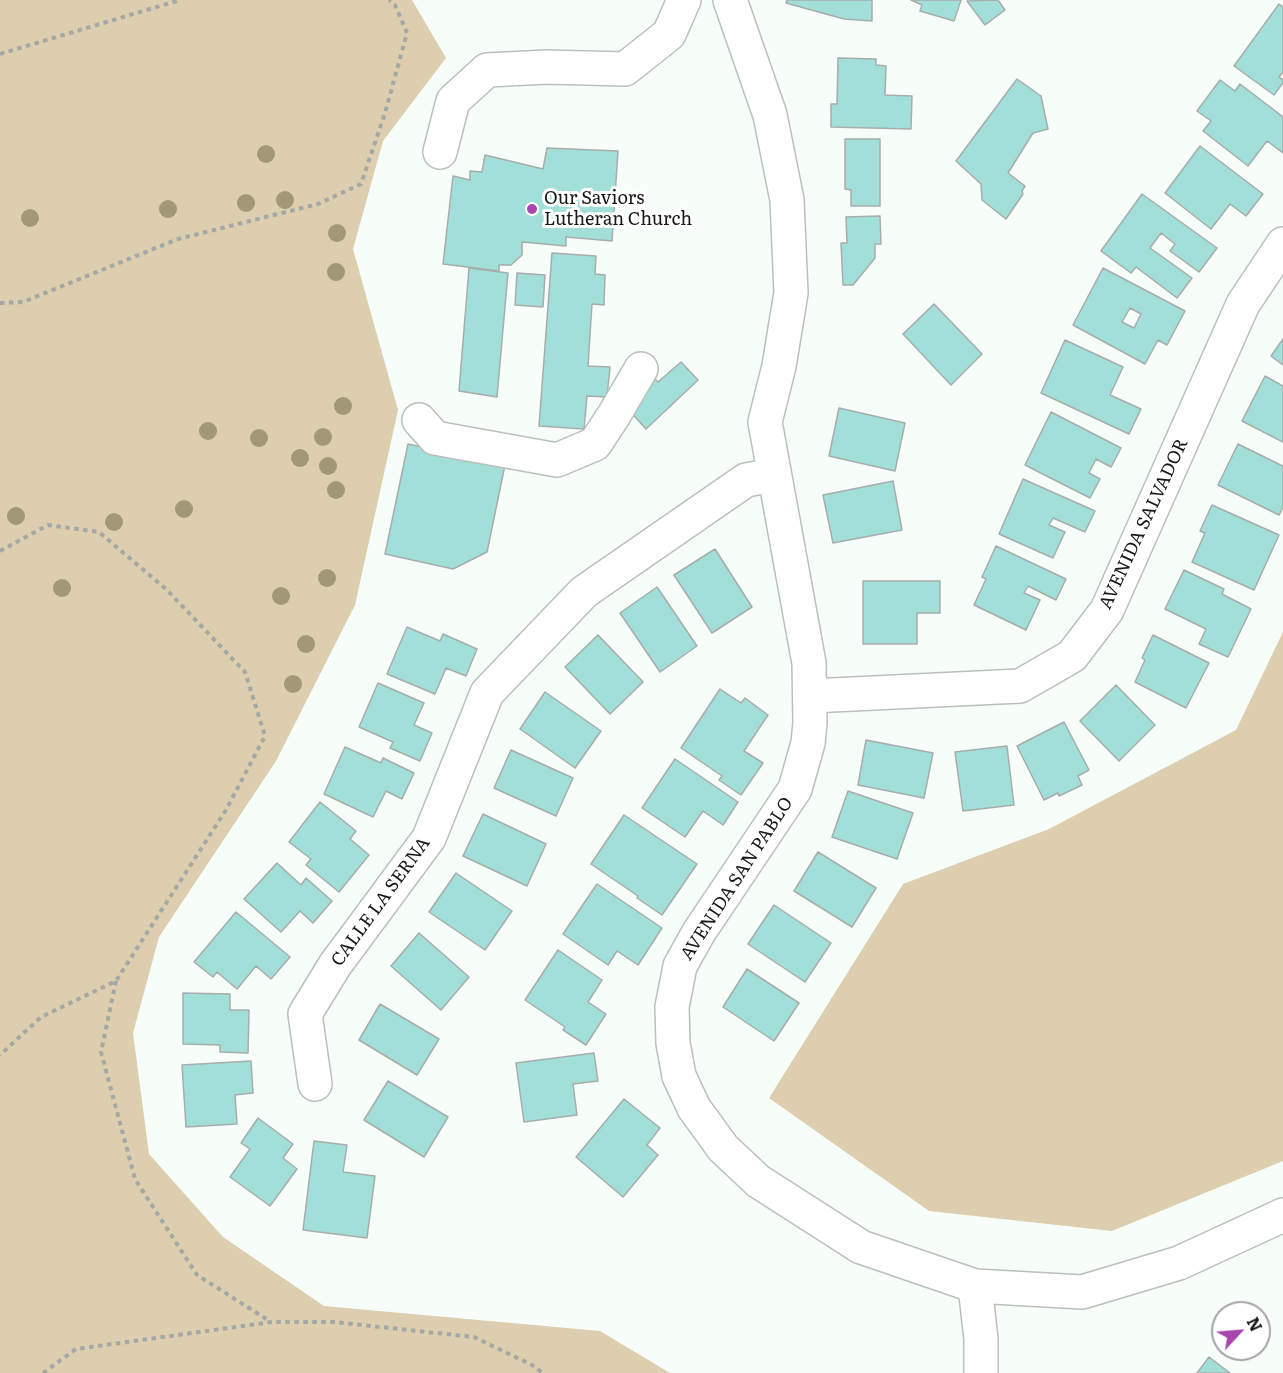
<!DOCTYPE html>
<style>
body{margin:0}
#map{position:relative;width:1283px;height:1373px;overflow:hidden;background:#f7fdf8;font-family:Literata,serif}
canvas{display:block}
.north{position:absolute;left:1211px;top:1301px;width:60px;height:60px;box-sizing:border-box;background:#fff;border:2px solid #a2a3a2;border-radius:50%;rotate:64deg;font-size:16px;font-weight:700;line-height:24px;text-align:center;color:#171917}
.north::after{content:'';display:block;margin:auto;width:21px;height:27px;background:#a646ae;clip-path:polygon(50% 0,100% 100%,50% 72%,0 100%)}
</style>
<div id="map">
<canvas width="1283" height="1373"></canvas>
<div class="north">N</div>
</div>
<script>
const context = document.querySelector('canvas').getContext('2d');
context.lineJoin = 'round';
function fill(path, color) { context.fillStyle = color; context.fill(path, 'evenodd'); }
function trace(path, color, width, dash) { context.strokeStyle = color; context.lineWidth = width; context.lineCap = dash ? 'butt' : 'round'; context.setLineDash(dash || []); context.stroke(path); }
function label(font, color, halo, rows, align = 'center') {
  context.font = font + ' Literata,serif'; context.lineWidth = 6; context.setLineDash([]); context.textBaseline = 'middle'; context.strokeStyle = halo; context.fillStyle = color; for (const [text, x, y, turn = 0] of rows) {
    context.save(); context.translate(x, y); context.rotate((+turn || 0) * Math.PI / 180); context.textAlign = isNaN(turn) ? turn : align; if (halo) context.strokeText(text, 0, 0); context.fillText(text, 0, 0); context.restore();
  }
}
fill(new Path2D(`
 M 0,0 L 412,0 L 446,58 L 383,141 L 353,249 L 398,410 L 355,605 L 276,761 L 159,937 L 133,1033 L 149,1154 L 223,1237 L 324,1306 L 600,1331 L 670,1373 L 0,1373 Z
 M 1283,632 L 1283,1161 L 1112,1231 L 929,1211 L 769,1098 L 903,884 L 1049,829 L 1236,730 Z`), '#ddceaf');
const building = new Path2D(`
 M 787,0 L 872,0 L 872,21 L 844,19 L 786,3 Z
 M 911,0 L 961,0 L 954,21 L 920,11 L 922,5 Z
 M 998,0 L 1005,10 L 985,25 L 967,1 Z
 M 1279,4 L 1283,7 L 1283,72 L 1279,77 L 1283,80 L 1283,83 L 1274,95 L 1234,66 Z
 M 838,58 L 876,59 L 876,65 L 886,66 L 885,95 L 912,96 L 911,129 L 831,127 L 831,104 L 837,104 Z
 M 1017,79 L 1041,96 L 1048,129 L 1033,133 L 1008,173 L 1025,186 L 1022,191 L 1023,194 L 1006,219 L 982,200 L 981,184 L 956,161 Z
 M 1220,80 L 1235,91 L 1240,84 L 1283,117 L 1283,153 L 1267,141 L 1248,166 L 1203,131 L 1211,121 L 1197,111 Z
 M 845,139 L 880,139 L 880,206 L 851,206 L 851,190 L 845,189 Z
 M 1200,146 L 1263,194 L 1246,216 L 1230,204 L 1211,229 L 1165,193 Z
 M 547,148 L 618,151 L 612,241 L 566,237 L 566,246 L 522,242 L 522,255 L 511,265 L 499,265 L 499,271 L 443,264 L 453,176 L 470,180 L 470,171 L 482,172 L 485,155 L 543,169 Z
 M 1142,194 L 1217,248 L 1199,272 L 1170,251 L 1175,244 L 1161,233 L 1150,248 L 1192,278 L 1177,298 L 1136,267 L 1131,273 L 1101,251 Z
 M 880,216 L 881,244 L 875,244 L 875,258 L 853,285 L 843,285 L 841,243 L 847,243 L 846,217 Z
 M 552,253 L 596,256 L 595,274 L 605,275 L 604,305 L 592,304 L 588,366 L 610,367 L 607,397 L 587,396 L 584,429 L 539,426 Z
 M 469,268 L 508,273 L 497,397 L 459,391 Z
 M 1103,268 L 1185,311 L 1167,345 L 1158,340 L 1145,364 L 1073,325 ZM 1130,308 L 1141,314 L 1134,328 L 1122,322 Z
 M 517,273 L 545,275 L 543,307 L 515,305 Z
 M 934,304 L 982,354 L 951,385 L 903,334 Z
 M 1283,339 L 1283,365 L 1271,356 Z
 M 1065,340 L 1123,367 L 1110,395 L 1141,409 L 1129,434 L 1041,393 Z
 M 681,362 L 698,380 L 646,429 L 628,409 L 652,376 L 658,382 Z
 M 1265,376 L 1283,386 L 1283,442 L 1242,421 Z
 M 839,408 L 905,423 L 895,471 L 829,456 Z
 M 1051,412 L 1121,448 L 1111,467 L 1096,459 L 1089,473 L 1100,479 L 1090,498 L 1025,465 Z
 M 408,444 L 505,465 L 487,552 L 453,569 L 385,554 Z
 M 1238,444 L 1283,466 L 1283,507 L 1279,515 L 1218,485 Z
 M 1023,479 L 1095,511 L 1085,532 L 1053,518 L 1049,525 L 1065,532 L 1053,558 L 999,534 Z
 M 893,481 L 902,530 L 833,543 L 823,495 Z
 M 1212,505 L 1279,535 L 1254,590 L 1192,562 L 1205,533 L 1200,531 Z
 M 996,546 L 1066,579 L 1056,600 L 1028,586 L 1024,593 L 1040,600 L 1026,630 L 974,605 L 986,579 L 982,577 Z
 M 715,549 L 752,607 L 712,633 L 674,575 Z
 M 1184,570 L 1224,589 L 1222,594 L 1251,609 L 1228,657 L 1199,644 L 1206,629 L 1165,609 Z
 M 863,581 L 940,581 L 940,613 L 917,613 L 917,644 L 863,644 Z
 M 657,587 L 697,646 L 660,672 L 620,613 Z
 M 407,627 L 440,641 L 443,634 L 477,649 L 466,676 L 446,668 L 435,694 L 387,674 Z
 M 598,635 L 643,682 L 610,714 L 565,667 Z
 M 1153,635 L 1209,663 L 1186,708 L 1135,682 L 1145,660 L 1142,658 Z
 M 378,683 L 424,703 L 414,725 L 432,733 L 420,761 L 390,748 L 393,742 L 359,727 Z
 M 1116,685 L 1155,725 L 1119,761 L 1080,721 Z
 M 720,689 L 741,703 L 745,698 L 768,715 L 744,751 L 763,763 L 741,795 L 719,780 L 722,776 L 681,748 Z
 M 545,692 L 601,731 L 575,768 L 520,729 Z
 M 1064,722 L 1089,770 L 1078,776 L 1082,785 L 1059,796 L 1058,793 L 1044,800 L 1017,746 Z
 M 866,740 L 933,753 L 924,798 L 858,785 Z
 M 1007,746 L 1014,805 L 963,811 L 955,752 Z
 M 345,747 L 381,763 L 383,758 L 414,773 L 402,799 L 386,791 L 373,817 L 324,794 Z
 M 511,750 L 573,778 L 556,816 L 494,788 Z
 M 675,759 L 738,802 L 723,825 L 703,811 L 685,837 L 642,808 Z
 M 848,791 L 913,813 L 897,859 L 832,837 Z
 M 320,802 L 356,831 L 350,839 L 369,855 L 339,892 L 306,865 L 311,859 L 289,842 Z
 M 483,814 L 546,844 L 527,886 L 463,856 Z
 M 624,815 L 697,864 L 662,915 L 637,898 L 638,896 L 591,864 Z
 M 818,852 L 876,888 L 852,927 L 794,891 Z
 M 277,863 L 301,885 L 306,878 L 332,901 L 313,923 L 300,911 L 281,932 L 244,899 Z
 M 456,873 L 512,911 L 485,950 L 429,912 Z
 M 597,884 L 662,928 L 638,965 L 617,951 L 608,965 L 563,934 Z
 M 774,905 L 831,943 L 805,982 L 748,944 Z
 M 236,912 L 290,957 L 271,979 L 256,966 L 237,989 L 217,972 L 213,977 L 194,962 Z
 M 419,933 L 469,977 L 441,1010 L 391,966 Z
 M 558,950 L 602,980 L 588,1002 L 606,1014 L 586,1045 L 563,1030 L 565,1027 L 525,1000 Z
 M 747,969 L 799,1003 L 774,1041 L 723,1007 Z
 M 183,993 L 230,994 L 230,1010 L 249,1010 L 248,1053 L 220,1052 L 220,1045 L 183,1044 Z
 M 380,1004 L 439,1039 L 417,1075 L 359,1040 Z
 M 594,1053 L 598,1081 L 573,1084 L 577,1115 L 524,1122 L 516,1063 Z
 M 251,1061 L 253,1093 L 235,1095 L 237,1124 L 186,1127 L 182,1065 Z
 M 388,1081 L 448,1117 L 424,1157 L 364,1120 Z
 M 624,1099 L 660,1128 L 647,1145 L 658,1155 L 623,1197 L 576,1157 Z
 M 258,1118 L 293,1144 L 283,1158 L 297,1169 L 270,1206 L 230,1177 L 250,1149 L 241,1143 Z
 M 314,1141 L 347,1145 L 343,1172 L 375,1176 L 367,1238 L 303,1230 Z
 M 1209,1357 L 1230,1373 L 1197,1373 Z`);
fill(building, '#a1dfd8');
trace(building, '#a6aead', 1.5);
const minor = new Path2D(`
 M 730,0 L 770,115 L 787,200 L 791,293 L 779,366 L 765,422 L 809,663 L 810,723 L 808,743 L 795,789 L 699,932 L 680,966 L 672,1007 L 673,1043 L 679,1076 L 694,1108 L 723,1148 L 758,1181 L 861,1247 L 975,1286 L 1082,1292 L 1179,1263 L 1283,1215
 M 440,152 L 453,101 L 487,70 L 547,67 L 625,69 L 669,34 L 684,0
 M 419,420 L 435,438 L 557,460 L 595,444 L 614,415 L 641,369
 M 811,696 L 1020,686 L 1072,656 L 1107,610 L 1243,304 L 1283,244
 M 315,1084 L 305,1014 L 335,965 L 429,838 L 487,693 L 584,592 L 746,480 L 774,475
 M 975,1286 L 981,1339 L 981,1373`);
trace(minor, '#bac0bb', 36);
trace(new Path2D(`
 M 0,54 L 180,0
 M 0,303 L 23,302 L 178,239 L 318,204 L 361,184 L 385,113 L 407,33 L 395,5 L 389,0
 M 0,551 L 48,525 L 99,532 L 167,590 L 245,672 L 265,736 L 226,810 L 116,981 L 41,1017 L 0,1055
 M 116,981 L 101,1052 L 135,1179 L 197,1275 L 271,1322
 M 43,1373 L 76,1349 L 272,1322 L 334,1322 L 474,1337 L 536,1367 L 542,1373`), '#a3a8a4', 4, [4.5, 4.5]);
trace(minor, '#fff', 33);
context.fillStyle = '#a29878';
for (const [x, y] of [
 [266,154],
 [285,200],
 [246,203],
 [168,209],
 [30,218],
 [337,233],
 [336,272],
 [343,406],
 [208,431],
 [323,437],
 [259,438],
 [300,458],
 [328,466],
 [336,490],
 [184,509],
 [16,516],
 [114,522],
 [327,578],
 [62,588],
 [281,596],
 [306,644],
 [293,684]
]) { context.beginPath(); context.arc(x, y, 9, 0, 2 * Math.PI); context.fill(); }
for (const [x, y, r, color] of [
 [532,209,6,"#a646ae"]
]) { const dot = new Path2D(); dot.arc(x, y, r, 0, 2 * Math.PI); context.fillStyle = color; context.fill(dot); trace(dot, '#fff', 2); }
label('18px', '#171917', '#fff', [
 ["Our Saviors",544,199],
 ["Lutheran Church",544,220]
], 'left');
label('18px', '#171917', '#fff', [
 ["AVENIDA SALVADOR",1144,524,-65],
 ["AVENIDA SAN PABLO",737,879,-57],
 ["CALLE LA SERNA",381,902,-54]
]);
</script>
